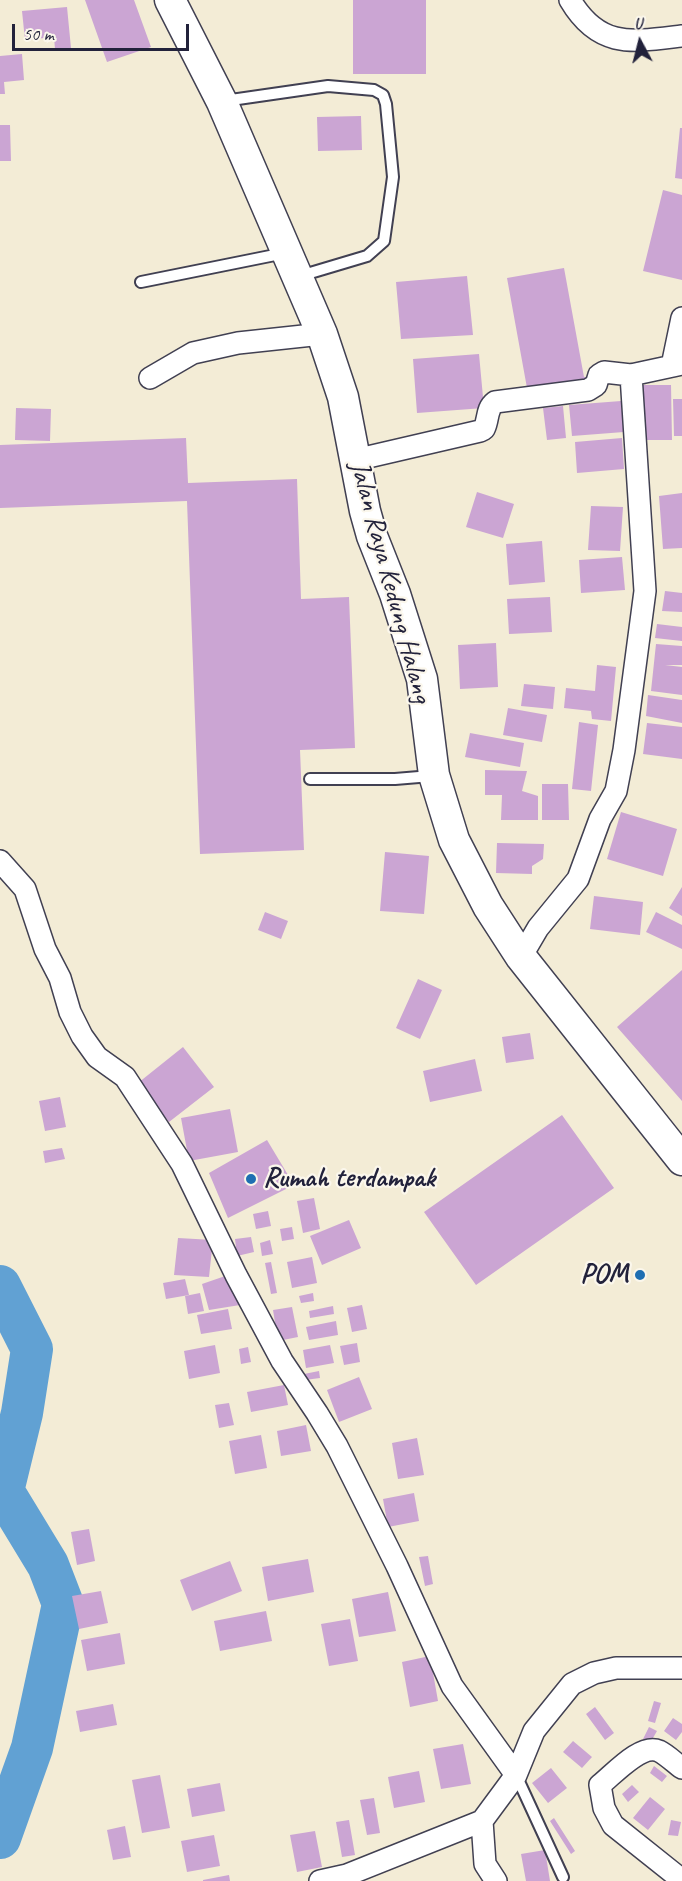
<!DOCTYPE html>
<style>
body{margin:0}
#map{position:relative;width:682px;height:1881px;overflow:hidden;background:#f3ecd6;font-family:Caveat,sans-serif}
canvas{display:block}
.north{position:absolute;left:610px;top:12px;width:60px;height:60px;-webkit-text-stroke:4px #fbf7ec;paint-order:stroke;rotate:353deg;font-size:16px;font-weight:700;line-height:24px;text-align:center;color:#22223b}
.north::after{content:'';display:block;margin:auto;width:21px;height:27px;background:#22223b;clip-path:polygon(50% 0,100% 100%,50% 72%,0 100%)}
.scale{position:absolute;left:12px;top:24px;width:177px;height:27px;box-sizing:border-box;border:3px solid #22223b;border-top:0;padding-left:8px;font-size:18px;line-height:21px;white-space:nowrap;color:#22223b;-webkit-text-stroke:4px #fbf7ec;paint-order:stroke}
</style>
<div id="map">
<canvas width="682" height="1881"></canvas>
<div class="north">U</div>
<div class="scale">50 m</div>
</div>
<script>
const context = document.querySelector('canvas').getContext('2d');
context.lineJoin = 'round';
function trace(path, color, width, dash) { context.strokeStyle = color; context.lineWidth = width; context.lineCap = dash ? 'butt' : 'round'; context.setLineDash(dash || []); context.stroke(path); }
function fill(path, color) { context.fillStyle = color; context.fill(path, 'evenodd'); }
function label(font, color, halo, rows, align = 'center') {
  context.font = font + ' Caveat,sans-serif'; context.lineWidth = 4.5; context.setLineDash([]); context.textBaseline = 'middle'; context.strokeStyle = halo; context.fillStyle = color; for (const [text, x, y, turn = 0] of rows) {
    context.save(); context.translate(x, y); context.rotate((+turn || 0) * Math.PI / 180); context.textAlign = isNaN(turn) ? turn : align; if (halo) context.strokeText(text, 0, 0); context.fillText(text, 0, 0); context.restore();
  }
}
trace(new Path2D(`
 M 0,1286 L 32,1349 L 22,1413 L 3,1491 L 48,1565 L 63,1604 L 32,1748 L 0,1838`), '#61a1d3', 42);
fill(new Path2D(`
 M 85,0 L 134,0 L 151,47 L 107,62 Z
 M 353,0 L 426,0 L 426,74 L 353,74 Z
 M 67,7 L 71,48 L 55,49 L 54,37 L 25,40 L 22,11 Z
 M 22,54 L 24,80 L 4,82 L 5,94 L 0,94 L 0,56 Z
 M 361,116 L 362,150 L 318,151 L 317,117 Z
 M 0,125 L 10,125 L 11,161 L 0,161 Z
 M 680,128 L 682,128 L 682,179 L 675,178 Z
 M 663,190 L 682,195 L 682,280 L 643,271 Z
 M 564,268 L 584,377 L 592,376 L 587,389 L 555,393 L 548,384 L 527,388 L 507,278 Z
 M 467,276 L 473,335 L 401,339 L 396,282 Z
 M 479,354 L 484,408 L 417,413 L 413,359 Z
 M 636,385 L 671,385 L 672,440 L 637,440 Z
 M 673,399 L 682,399 L 682,436 L 674,436 Z
 M 621,401 L 624,432 L 572,436 L 569,405 Z
 M 563,406 L 566,438 L 547,440 L 543,408 Z
 M 16,408 L 51,409 L 50,441 L 15,440 Z
 M 186,438 L 188,483 L 297,479 L 301,599 L 349,597 L 355,748 L 300,750 L 304,850 L 200,854 L 187,501 L 0,508 L 0,445 Z
 M 622,438 L 624,469 L 577,473 L 575,442 Z
 M 477,492 L 514,504 L 503,538 L 466,527 Z
 M 682,493 L 682,548 L 663,549 L 659,496 Z
 M 591,506 L 623,507 L 620,551 L 588,550 Z
 M 542,541 L 545,582 L 509,585 L 506,544 Z
 M 622,557 L 625,590 L 581,593 L 579,560 Z
 M 665,591 L 682,593 L 682,612 L 662,611 Z
 M 550,597 L 552,632 L 509,634 L 507,599 Z
 M 657,624 L 682,627 L 682,641 L 655,638 Z
 M 496,643 L 498,687 L 460,689 L 458,645 Z
 M 656,644 L 682,646 L 682,665 L 665,665 L 682,667 L 682,695 L 651,691 Z
 M 597,665 L 616,667 L 611,721 L 592,719 L 591,711 L 564,708 L 566,688 L 595,691 Z
 M 524,684 L 555,687 L 553,709 L 521,706 Z
 M 648,695 L 682,700 L 682,723 L 646,716 Z
 M 508,708 L 547,715 L 542,742 L 503,735 Z
 M 579,722 L 598,725 L 591,791 L 572,789 Z
 M 647,723 L 682,727 L 682,759 L 643,754 Z
 M 470,733 L 524,743 L 520,767 L 465,757 Z
 M 485,770 L 527,771 L 522,791 L 538,796 L 538,820 L 501,820 L 502,795 L 485,795 Z
 M 542,784 L 568,784 L 569,820 L 542,820 Z
 M 621,812 L 677,829 L 663,876 L 607,859 Z
 M 497,843 L 544,844 L 543,859 L 532,866 L 532,874 L 496,873 Z
 M 385,852 L 429,856 L 424,914 L 380,911 Z
 M 682,887 L 682,916 L 669,908 Z
 M 594,896 L 643,902 L 640,935 L 590,929 Z
 M 265,912 L 288,921 L 281,939 L 258,930 Z
 M 656,912 L 682,925 L 682,949 L 646,932 Z
 M 682,970 L 682,1101 L 617,1027 Z
 M 418,979 L 442,990 L 420,1039 L 396,1028 Z
 M 530,1033 L 534,1059 L 506,1063 L 502,1037 Z
 M 183,1047 L 214,1087 L 169,1122 L 138,1083 Z
 M 475,1059 L 482,1091 L 430,1102 L 423,1071 Z
 M 60,1097 L 66,1127 L 45,1131 L 39,1101 Z
 M 230,1109 L 238,1152 L 189,1161 L 181,1118 Z
 M 562,1115 L 614,1188 L 476,1285 L 424,1212 Z
 M 267,1140 L 294,1185 L 228,1218 L 209,1173 Z
 M 62,1148 L 65,1159 L 45,1163 L 43,1151 Z
 M 314,1198 L 320,1229 L 303,1233 L 297,1201 Z
 M 268,1211 L 271,1226 L 256,1229 L 253,1214 Z
 M 349,1220 L 361,1248 L 322,1265 L 310,1236 Z
 M 292,1227 L 294,1239 L 282,1241 L 280,1229 Z
 M 251,1237 L 254,1252 L 237,1256 L 235,1239 Z
 M 178,1238 L 213,1240 L 209,1277 L 174,1275 Z
 M 270,1240 L 273,1254 L 262,1256 L 260,1243 Z
 M 312,1257 L 317,1283 L 292,1288 L 287,1262 Z
 M 271,1262 L 277,1293 L 271,1294 L 265,1263 Z
 M 234,1273 L 240,1305 L 209,1310 L 202,1284 Z
 M 185,1279 L 189,1295 L 166,1299 L 163,1283 Z
 M 200,1293 L 204,1311 L 188,1314 L 185,1296 Z
 M 313,1293 L 314,1301 L 301,1303 L 299,1296 Z
 M 362,1305 L 367,1329 L 352,1332 L 347,1308 Z
 M 333,1306 L 334,1314 L 310,1318 L 309,1311 Z
 M 292,1307 L 298,1337 L 278,1341 L 273,1310 Z
 M 228,1309 L 232,1329 L 201,1334 L 197,1315 Z
 M 336,1321 L 338,1335 L 309,1340 L 306,1327 Z
 M 357,1343 L 360,1362 L 344,1365 L 340,1346 Z
 M 215,1345 L 220,1373 L 189,1379 L 184,1351 Z
 M 330,1345 L 334,1363 L 306,1368 L 303,1350 Z
 M 248,1347 L 251,1362 L 241,1364 L 239,1349 Z
 M 319,1371 L 320,1378 L 305,1380 L 304,1374 Z
 M 359,1377 L 372,1409 L 339,1422 L 327,1390 Z
 M 284,1385 L 288,1405 L 251,1412 L 247,1392 Z
 M 229,1403 L 234,1425 L 219,1428 L 215,1405 Z
 M 306,1425 L 311,1451 L 281,1456 L 277,1431 Z
 M 261,1435 L 267,1468 L 235,1474 L 229,1441 Z
 M 417,1438 L 424,1475 L 398,1479 L 392,1443 Z
 M 414,1493 L 419,1521 L 388,1527 L 383,1499 Z
 M 89,1529 L 95,1561 L 77,1565 L 71,1532 Z
 M 428,1556 L 433,1584 L 425,1586 L 419,1557 Z
 M 308,1559 L 314,1592 L 268,1601 L 262,1567 Z
 M 230,1561 L 242,1591 L 192,1611 L 180,1580 Z
 M 101,1591 L 108,1623 L 79,1629 L 72,1596 Z
 M 388,1592 L 396,1631 L 359,1637 L 352,1599 Z
 M 266,1611 L 272,1641 L 220,1651 L 214,1621 Z
 M 350,1619 L 358,1661 L 329,1666 L 321,1624 Z
 M 120,1633 L 125,1664 L 87,1671 L 81,1640 Z
 M 430,1656 L 438,1701 L 410,1707 L 402,1662 Z
 M 654,1701 L 661,1703 L 655,1723 L 648,1721 Z
 M 113,1704 L 117,1725 L 80,1732 L 76,1711 Z
 M 595,1707 L 614,1733 L 605,1740 L 586,1714 Z
 M 673,1718 L 682,1724 L 682,1732 L 676,1740 L 664,1731 Z
 M 649,1727 L 657,1731 L 650,1743 L 643,1739 Z
 M 573,1741 L 592,1757 L 582,1768 L 563,1752 Z
 M 463,1744 L 471,1784 L 441,1789 L 433,1749 Z
 M 654,1766 L 667,1776 L 662,1782 L 650,1773 Z
 M 551,1768 L 567,1788 L 548,1803 L 532,1783 Z
 M 419,1771 L 425,1802 L 394,1808 L 388,1777 Z
 M 160,1775 L 170,1828 L 142,1833 L 132,1780 Z
 M 220,1783 L 225,1811 L 192,1817 L 187,1789 Z
 M 632,1785 L 639,1792 L 628,1802 L 622,1794 Z
 M 650,1797 L 665,1809 L 648,1830 L 633,1818 Z
 M 374,1798 L 380,1833 L 367,1835 L 360,1800 Z
 M 554,1818 L 575,1851 L 571,1854 L 550,1821 Z
 M 349,1820 L 355,1855 L 342,1857 L 336,1822 Z
 M 671,1820 L 681,1822 L 678,1836 L 668,1835 Z
 M 125,1826 L 131,1857 L 113,1860 L 107,1830 Z
 M 315,1831 L 322,1867 L 297,1872 L 290,1835 Z
 M 214,1835 L 220,1866 L 187,1872 L 181,1841 Z
 M 545,1850 L 550,1881 L 526,1881 L 521,1854 Z
 M 229,1875 L 230,1881 L 203,1881 L 203,1880 Z`), '#cba5d3');
const service = new Path2D(`
 M 224,101 L 328,86 L 374,90 L 383,95 L 386,104 L 393,177 L 384,241 L 367,256 L 300,276
 M 141,282 L 285,253
 M 310,779 L 395,779 L 431,776
 M 516,1775 L 563,1877`);
const minor = new Path2D(`
 M 570,0 C 599,49 632,42 682,36
 M 672,366 L 682,318
 M 150,378 L 193,353 L 238,343 L 322,334
 M 355,460 L 480,431 L 484,429 C 489,419 486,409 495,402 L 588,390 L 596,385 L 599,375 L 604,372 L 631,375 L 682,364
 M 0,861 L 25,889 L 45,949 L 60,978 L 70,1012 L 82,1036 L 97,1057 L 125,1077 L 182,1164 L 236,1275 L 282,1361 L 317,1413 L 337,1446 L 397,1566 L 452,1686 L 516,1775
 M 521,957 L 538,928 L 578,879 L 600,819 L 616,791 L 624,750 L 645,591 L 631,375
 M 682,1768 C 675,1763 667,1755 659,1751 C 641,1743 614,1774 600,1785 L 604,1808 L 613,1825 L 682,1880
 M 320,1881 L 347,1875 L 482,1821
 M 496,1881 L 485,1864 L 482,1821 L 516,1775 L 534,1731 L 572,1684 L 594,1673 L 616,1668 L 682,1668`);
const secondary = new Path2D(`
 M 170,0 L 222,102 L 322,334 L 343,397 L 365,511 L 372,536 L 395,594 L 422,679 L 434,775 L 454,840 L 488,906 L 521,957 L 682,1160`);
trace(service, '#414052', 14);
trace(minor, '#414052', 24);
trace(secondary, '#414052', 33);
trace(service, '#fff', 10);
trace(minor, '#fff', 21);
trace(secondary, '#fff', 30);
for (const [x, y, r, color] of [
 [251,1179,6,"#1f6fb2"],
 [640,1275,6,"#1f6fb2"]
]) { const dot = new Path2D(); dot.arc(x, y, r, 0, 2 * Math.PI); context.fillStyle = color; context.fill(dot); trace(dot, '#fbf7ec', 2); }
label('28px', '#22223b', '#fbf7ec', [
 ["Jalan Raya Kedung Halang",390,582,75]
]);
label('bold 28px', '#22223b', '#fbf7ec', [
 ["Rumah terdampak",263,1179],
 ["POM",628,1275,"right"]
], 'left');
</script>
